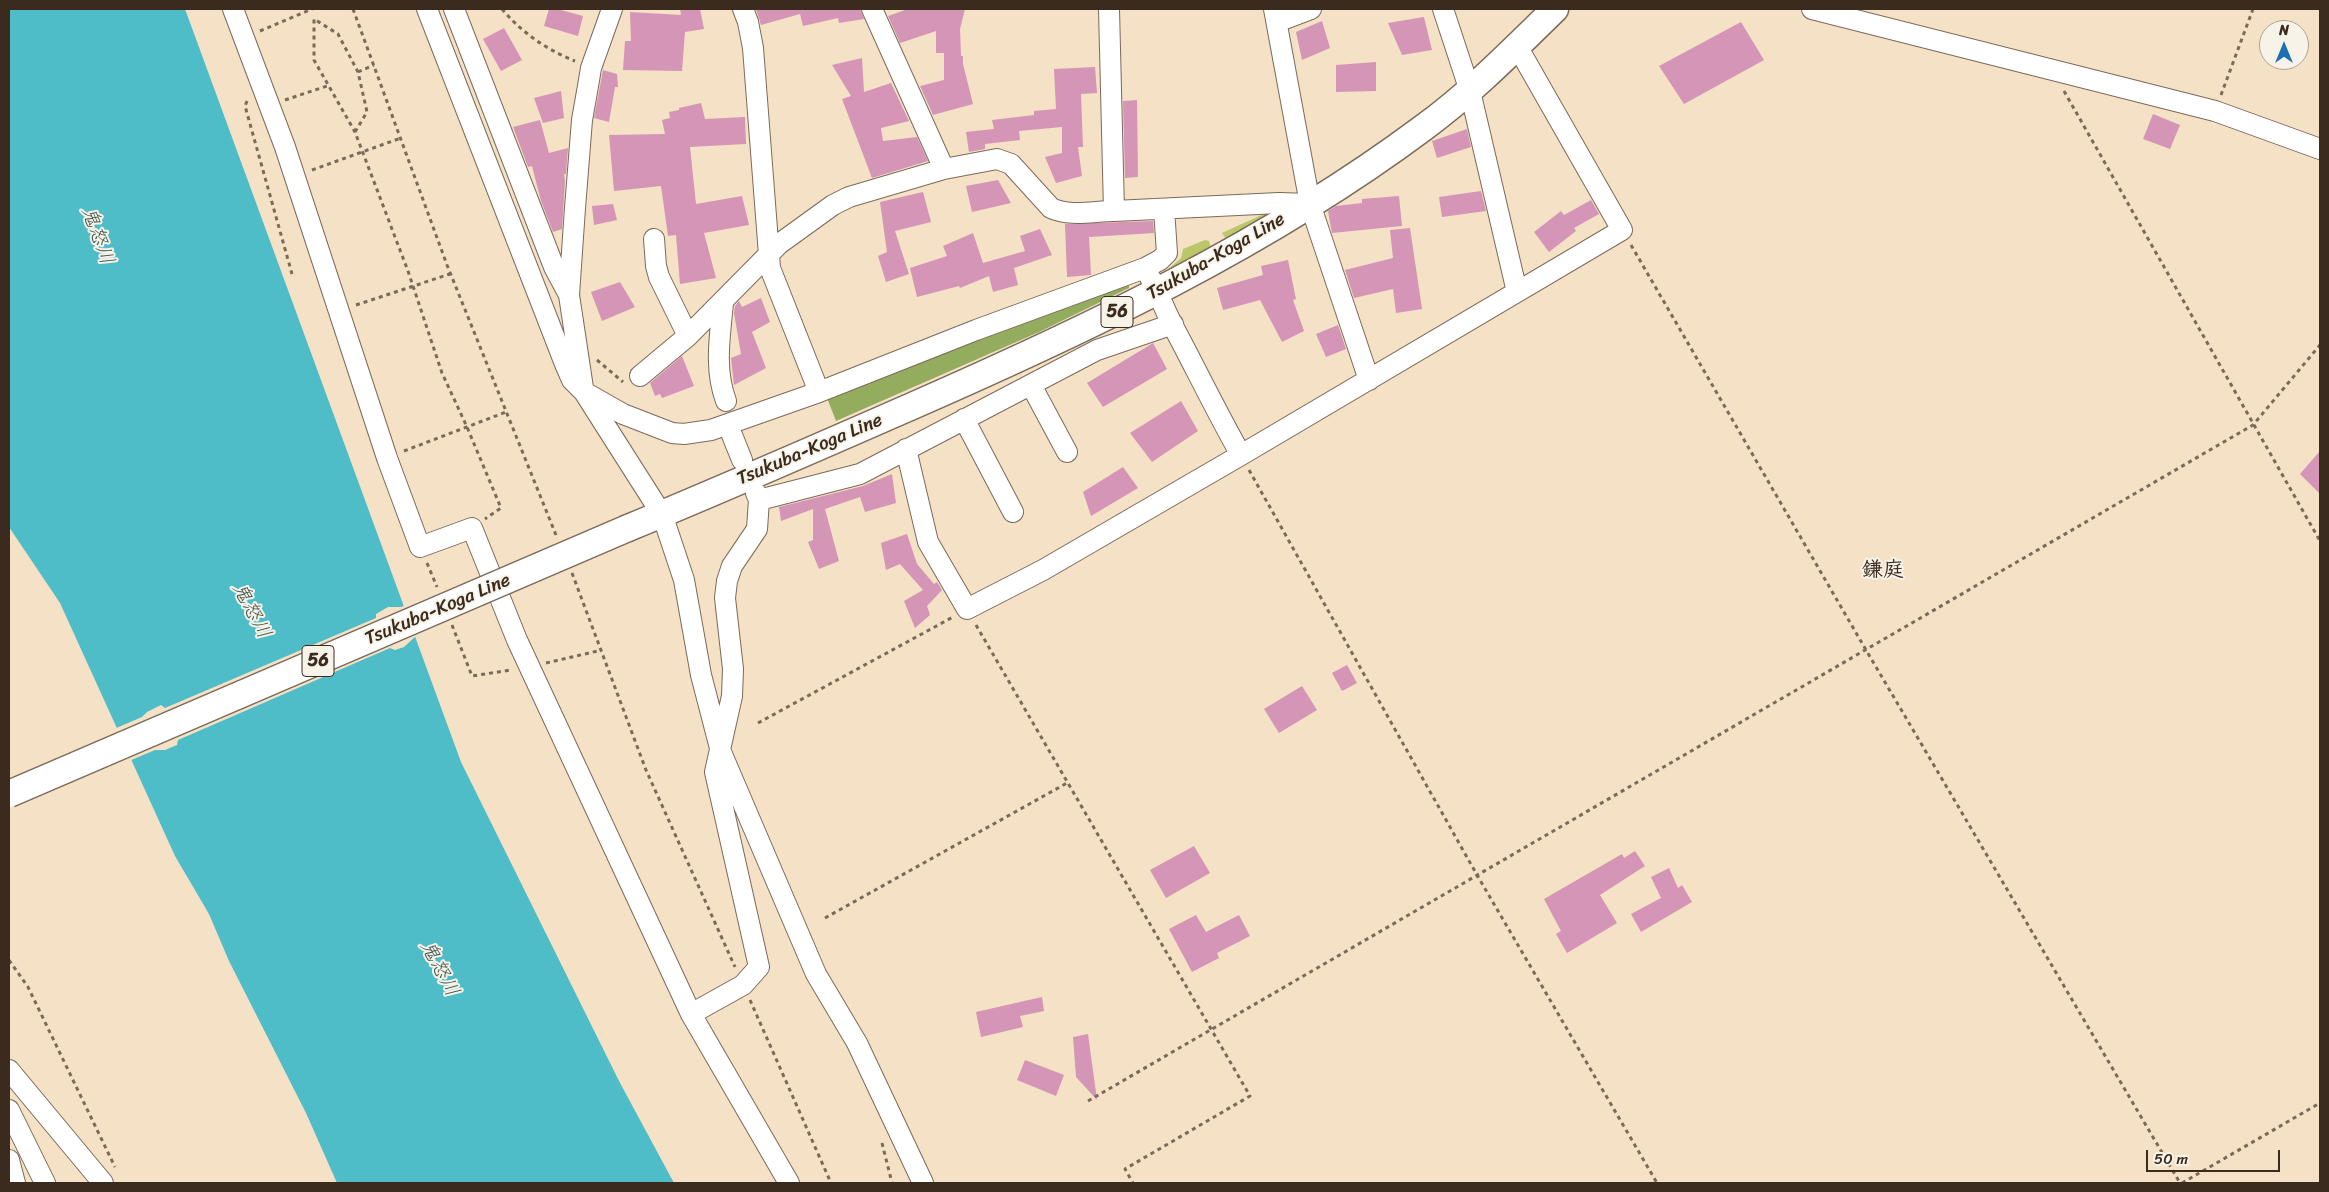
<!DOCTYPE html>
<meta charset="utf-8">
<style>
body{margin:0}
#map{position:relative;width:2329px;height:1192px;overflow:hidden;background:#f4e1c6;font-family:Sriracha,sans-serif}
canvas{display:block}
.frame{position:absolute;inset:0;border:10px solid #3b2a1e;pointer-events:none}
.north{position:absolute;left:2259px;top:20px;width:50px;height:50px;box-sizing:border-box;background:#f7f3e8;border:1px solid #aca397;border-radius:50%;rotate:0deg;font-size:14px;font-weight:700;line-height:20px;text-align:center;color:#3b2a1e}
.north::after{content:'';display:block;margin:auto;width:18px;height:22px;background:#1f6fb2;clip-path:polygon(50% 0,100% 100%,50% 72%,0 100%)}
.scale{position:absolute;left:2146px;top:1150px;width:134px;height:22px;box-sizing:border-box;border:2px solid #3b2a1e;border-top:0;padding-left:6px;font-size:15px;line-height:18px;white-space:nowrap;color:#3b2a1e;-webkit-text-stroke:4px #f7f3e8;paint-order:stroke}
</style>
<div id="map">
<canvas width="2329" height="1192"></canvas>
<div class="frame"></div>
<div class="north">N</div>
<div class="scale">50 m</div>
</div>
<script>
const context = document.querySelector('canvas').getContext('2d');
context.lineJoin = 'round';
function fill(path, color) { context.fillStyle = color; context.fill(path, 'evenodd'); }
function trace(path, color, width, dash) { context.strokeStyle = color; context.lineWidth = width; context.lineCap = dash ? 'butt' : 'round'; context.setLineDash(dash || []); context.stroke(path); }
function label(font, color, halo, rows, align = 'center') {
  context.font = font + ' Sriracha,"Klee One",sans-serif'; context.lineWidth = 4; context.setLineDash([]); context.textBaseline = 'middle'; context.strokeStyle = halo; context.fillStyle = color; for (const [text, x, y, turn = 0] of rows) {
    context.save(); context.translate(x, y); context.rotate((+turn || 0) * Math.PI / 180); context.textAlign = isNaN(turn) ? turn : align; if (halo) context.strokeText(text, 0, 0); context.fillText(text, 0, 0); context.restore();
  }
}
fill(new Path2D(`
 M 1268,212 L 1270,216 L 1227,241 L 1222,233 Z
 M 1205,240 L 1209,241 L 1212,251 L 1165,272 L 1181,258 L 1183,249 Z`), '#bac86a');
fill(new Path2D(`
 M 1129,281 L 1129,288 L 1039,332 L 836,421 L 827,398 Z`), '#93ac5e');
fill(new Path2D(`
 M 9,9 L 185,9 L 461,762 L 619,1081 L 674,1183 L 337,1183 L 306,1113 L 229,961 L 209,914 L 175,856 L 60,603 L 9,527 Z`), '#4fbdc7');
fill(new Path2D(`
 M 406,605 L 417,635 L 404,647 L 395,650 L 390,648 L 178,740 L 177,745 L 165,750 L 155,750 L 129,761 L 114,729 L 142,717 L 147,712 L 161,705 L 165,708 L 376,618 L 376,614 L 388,607 L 401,607 Z`), '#f4e1c6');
fill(new Path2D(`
 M 549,9 L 557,9 L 583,16 L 578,36 L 544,26 Z
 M 680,9 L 700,9 L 704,29 L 685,32 L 682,71 L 623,70 L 625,41 L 631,41 L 630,12 L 681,15 Z
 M 756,9 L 860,9 L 864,19 L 839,23 L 838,18 L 803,26 L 800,14 L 761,25 Z
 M 908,9 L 965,9 L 960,29 L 961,56 L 963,56 L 963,64 L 973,104 L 933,115 L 920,86 L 944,80 L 944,53 L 936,53 L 936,31 L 900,43 L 888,16 Z
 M 1424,17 L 1432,50 L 1402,55 L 1388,23 Z
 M 1322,21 L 1330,48 L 1302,60 L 1296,32 Z
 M 1741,22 L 1764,60 L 1684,104 L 1659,66 Z
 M 504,28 L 522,60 L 501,71 L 483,39 Z
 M 862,58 L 864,92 L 891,83 L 909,121 L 881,128 L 883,141 L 917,137 L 928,161 L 872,178 L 842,99 L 851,96 L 832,65 Z
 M 1376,62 L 1376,91 L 1336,92 L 1336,65 Z
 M 1095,67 L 1097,93 L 1081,94 L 1083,147 L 1078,147 L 1082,176 L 1056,183 L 1045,157 L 1062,153 L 1062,127 L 1019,131 L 1020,140 L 985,144 L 985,149 L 969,152 L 966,132 L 994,129 L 992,120 L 1034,115 L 1034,111 L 1056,109 L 1054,69 Z
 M 603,70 L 617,74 L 618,87 L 615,87 L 609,122 L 594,118 Z
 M 561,91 L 564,118 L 543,123 L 534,98 Z
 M 1137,100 L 1138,177 L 1125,178 L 1123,101 Z
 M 701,103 L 705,119 L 745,117 L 746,144 L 690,147 L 696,204 L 742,196 L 749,225 L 704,233 L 716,278 L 680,284 L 676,235 L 668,236 L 661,186 L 614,191 L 609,135 L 665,134 L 662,120 L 670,118 L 669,112 L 679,110 L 679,108 Z
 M 2153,114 L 2180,125 L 2170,149 L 2143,139 Z
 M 540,120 L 549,153 L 568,148 L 566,174 L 564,174 L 565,181 L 562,229 L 553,232 L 541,201 L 532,166 L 528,167 L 513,127 Z
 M 1467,129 L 1471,147 L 1437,158 L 1432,141 Z
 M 998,180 L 1011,203 L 972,212 L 966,186 Z
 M 1481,191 L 1486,211 L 1442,217 L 1439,197 Z
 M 923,192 L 931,222 L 895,231 L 909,274 L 886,282 L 878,256 L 887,252 L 880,202 Z
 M 1399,196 L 1402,226 L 1332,233 L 1328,211 L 1336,206 L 1362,203 L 1362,199 Z
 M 1591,200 L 1599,214 L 1574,228 L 1576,231 L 1549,252 L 1534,232 L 1561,211 L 1564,215 Z
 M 613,204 L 617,220 L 594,225 L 592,206 Z
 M 1153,221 L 1154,233 L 1089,237 L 1091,275 L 1067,277 L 1065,224 Z
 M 1410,228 L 1422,309 L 1396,313 L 1393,289 L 1354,298 L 1345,270 L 1393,258 L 1390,230 Z
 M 1040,229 L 1052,255 L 1014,268 L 1018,285 L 993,292 L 989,276 L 960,288 L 959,286 L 917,297 L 910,268 L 947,256 L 943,246 L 973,233 L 983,263 L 1025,251 L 1020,236 Z
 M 1288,260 L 1296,299 L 1293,300 L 1304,331 L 1282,342 L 1260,300 L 1223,310 L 1217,288 L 1263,275 L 1261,266 Z
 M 620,282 L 635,307 L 602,321 L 591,292 Z
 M 761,298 L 770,322 L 752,332 L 766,368 L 734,385 L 731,358 L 741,354 L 734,313 L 735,306 L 739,301 L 742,307 Z
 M 1338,325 L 1346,349 L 1326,357 L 1316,334 Z
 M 1153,343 L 1167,369 L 1103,407 L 1087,383 Z
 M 682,356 L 694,386 L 662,398 L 660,394 L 655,396 L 650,383 Z
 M 1181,401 L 1198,431 L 1152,462 L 1130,433 Z
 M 2320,451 L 2320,494 L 2300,474 Z
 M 1123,467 L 1138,488 L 1091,516 L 1083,492 Z
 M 892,474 L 896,503 L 865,512 L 860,497 L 825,509 L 839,561 L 819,569 L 808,542 L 813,540 L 813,509 L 781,521 L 779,507 L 863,486 Z
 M 907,534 L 917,564 L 934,584 L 937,582 L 942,590 L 927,606 L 930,615 L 915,628 L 904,601 L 923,590 L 900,564 L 886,570 L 881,543 Z
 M 1347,665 L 1357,683 L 1342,691 L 1332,673 Z
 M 1302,686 L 1317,710 L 1279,733 L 1264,709 Z
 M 1194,846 L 1210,873 L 1166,898 L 1150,870 Z
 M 1635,851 L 1645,866 L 1600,895 L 1617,923 L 1567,953 L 1556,934 L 1561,931 L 1544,899 L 1622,854 L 1624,858 Z
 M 1669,868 L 1678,888 L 1682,885 L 1692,902 L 1641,932 L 1631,914 L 1661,898 L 1651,877 Z
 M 1196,915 L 1206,932 L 1239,915 L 1250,936 L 1217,953 L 1219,958 L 1192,972 L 1169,929 Z
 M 1042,997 L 1044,1011 L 1020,1016 L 1023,1027 L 981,1037 L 976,1012 Z
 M 1088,1034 L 1097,1100 L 1076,1077 L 1073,1037 Z
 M 1025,1060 L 1064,1075 L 1056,1096 L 1017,1080 Z`), '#d495b6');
const minor = new Path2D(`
 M 233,9 L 285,147 L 387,458 L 420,547 L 472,528 L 517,640 L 691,1014 L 789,1183
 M 427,9 L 565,364 L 572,380 L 584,392 L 654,502 L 666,526 L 684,580 L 701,675 L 721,752 L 816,974 L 857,1043 L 923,1183
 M 454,9 L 554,267 L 569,295
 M 743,9 L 748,22 L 753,48 L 770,268 L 819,392
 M 872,9 L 944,169
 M 1109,9 L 1114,211 L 1279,203 L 1310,204
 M 1274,9 L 1310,204 L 1369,380
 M 1443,9 L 1470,91 L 1517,292
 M 1812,9 L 2215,111 L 2320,149
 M 1277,22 L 1311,9
 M 654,239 L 656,266 L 659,277 L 688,336
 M 1145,268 L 1160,260 L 1167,253 L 1164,209
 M 723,303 C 720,336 714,369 726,401
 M 640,376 L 688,336 L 779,244 L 833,205 L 849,197 L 944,169 L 997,159 L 1011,164 L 1051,208 C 1070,217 1094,211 1114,211
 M 1031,385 L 1067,452
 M 583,388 L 569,295 L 575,208 L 582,120 L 588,86 L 591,68 L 612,9
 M 586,393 L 623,414 L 672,433 L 684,434 L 711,430 L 819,392 L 976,330 L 1145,268 C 1156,287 1163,306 1173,326 C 1196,369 1217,413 1241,455
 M 964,419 L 1013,512
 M 728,425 L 742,460
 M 906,449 L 928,542 L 967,609 L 1043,570 L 1241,455 L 1622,230 L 1517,46
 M 759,500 L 860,474 L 1097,350 L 1173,324
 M 691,1014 L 743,985 L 759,967 L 715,772 L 732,696 L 733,669 L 725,598 L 727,581 L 732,566 L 757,529 L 759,500 L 756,493
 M 9,1070 L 103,1183
 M 9,1110 L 45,1183
 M 9,1160 L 15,1183`);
const major = new Path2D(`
 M 628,528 C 723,489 816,448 910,407 C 1088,329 1266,245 1423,128 C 1471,93 1513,50 1555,9`);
trace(minor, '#7c6a59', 22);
trace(major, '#7c6a59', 29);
trace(new Path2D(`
 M 353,9 L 447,265 L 556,535
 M 502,9 C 521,32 547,50 575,61
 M 260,31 L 312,9
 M 358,72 L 374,65
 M 2064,91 L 2320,541
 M 2221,95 L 2253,9
 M 285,100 L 327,86
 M 247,101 L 245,106 L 292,274
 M 355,132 L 367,112 L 358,72 L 338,34 L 314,19 L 314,60 L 355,132 L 408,271 L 442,373 L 467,427 L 501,508 L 485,519
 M 312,170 L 401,138
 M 1631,245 L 1866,650 L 2180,1183
 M 356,305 L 450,274
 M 597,360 L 623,382
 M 404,451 L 506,412
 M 1249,470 L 1477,875 L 1657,1183
 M 427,563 L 437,587
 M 572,573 L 646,770 L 735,967
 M 452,625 L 472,676 L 511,670
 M 976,625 L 1250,1096 L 1125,1169 L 1133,1183
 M 546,663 L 602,650
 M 758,723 L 953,617
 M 825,918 L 1067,783
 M 9,960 L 28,987 L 115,1167
 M 750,1000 L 831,1183
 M 1088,1101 L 2253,425 L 2320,345
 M 882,1143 L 892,1183
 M 2182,1183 L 2320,1103`), '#7c6a59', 3, [4, 4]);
trace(minor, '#fff', 20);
trace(major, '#fff', 26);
const majorBridge = new Path2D(`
 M 9,794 L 628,528`);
trace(majorBridge, '#7c6a59', 29, []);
trace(majorBridge, '#fff', 26);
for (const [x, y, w] of [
 [1117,312,32],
 [318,661,32]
]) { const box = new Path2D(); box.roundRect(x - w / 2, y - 15.5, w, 31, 4); context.fillStyle = '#f7f3e8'; context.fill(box); trace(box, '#3b2a1e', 1); }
label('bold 18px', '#3b2a1e', null, [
 ["56",1117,312],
 ["56",318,661]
]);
label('19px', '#3b2a1e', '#f7f3e8', [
 ["Tsukuba-Koga Line",1216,257,-30],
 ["Tsukuba-Koga Line",810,450,-23],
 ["Tsukuba-Koga Line",438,610,-23]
]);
label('italic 20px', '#415651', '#f7f3e8', [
 ["鬼怒川",97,236,70],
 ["鬼怒川",251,611,62],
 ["鬼怒川",439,969,62]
]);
label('bold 21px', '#3b2a1e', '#f7f3e8', [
 ["鎌庭",1883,571]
]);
</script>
